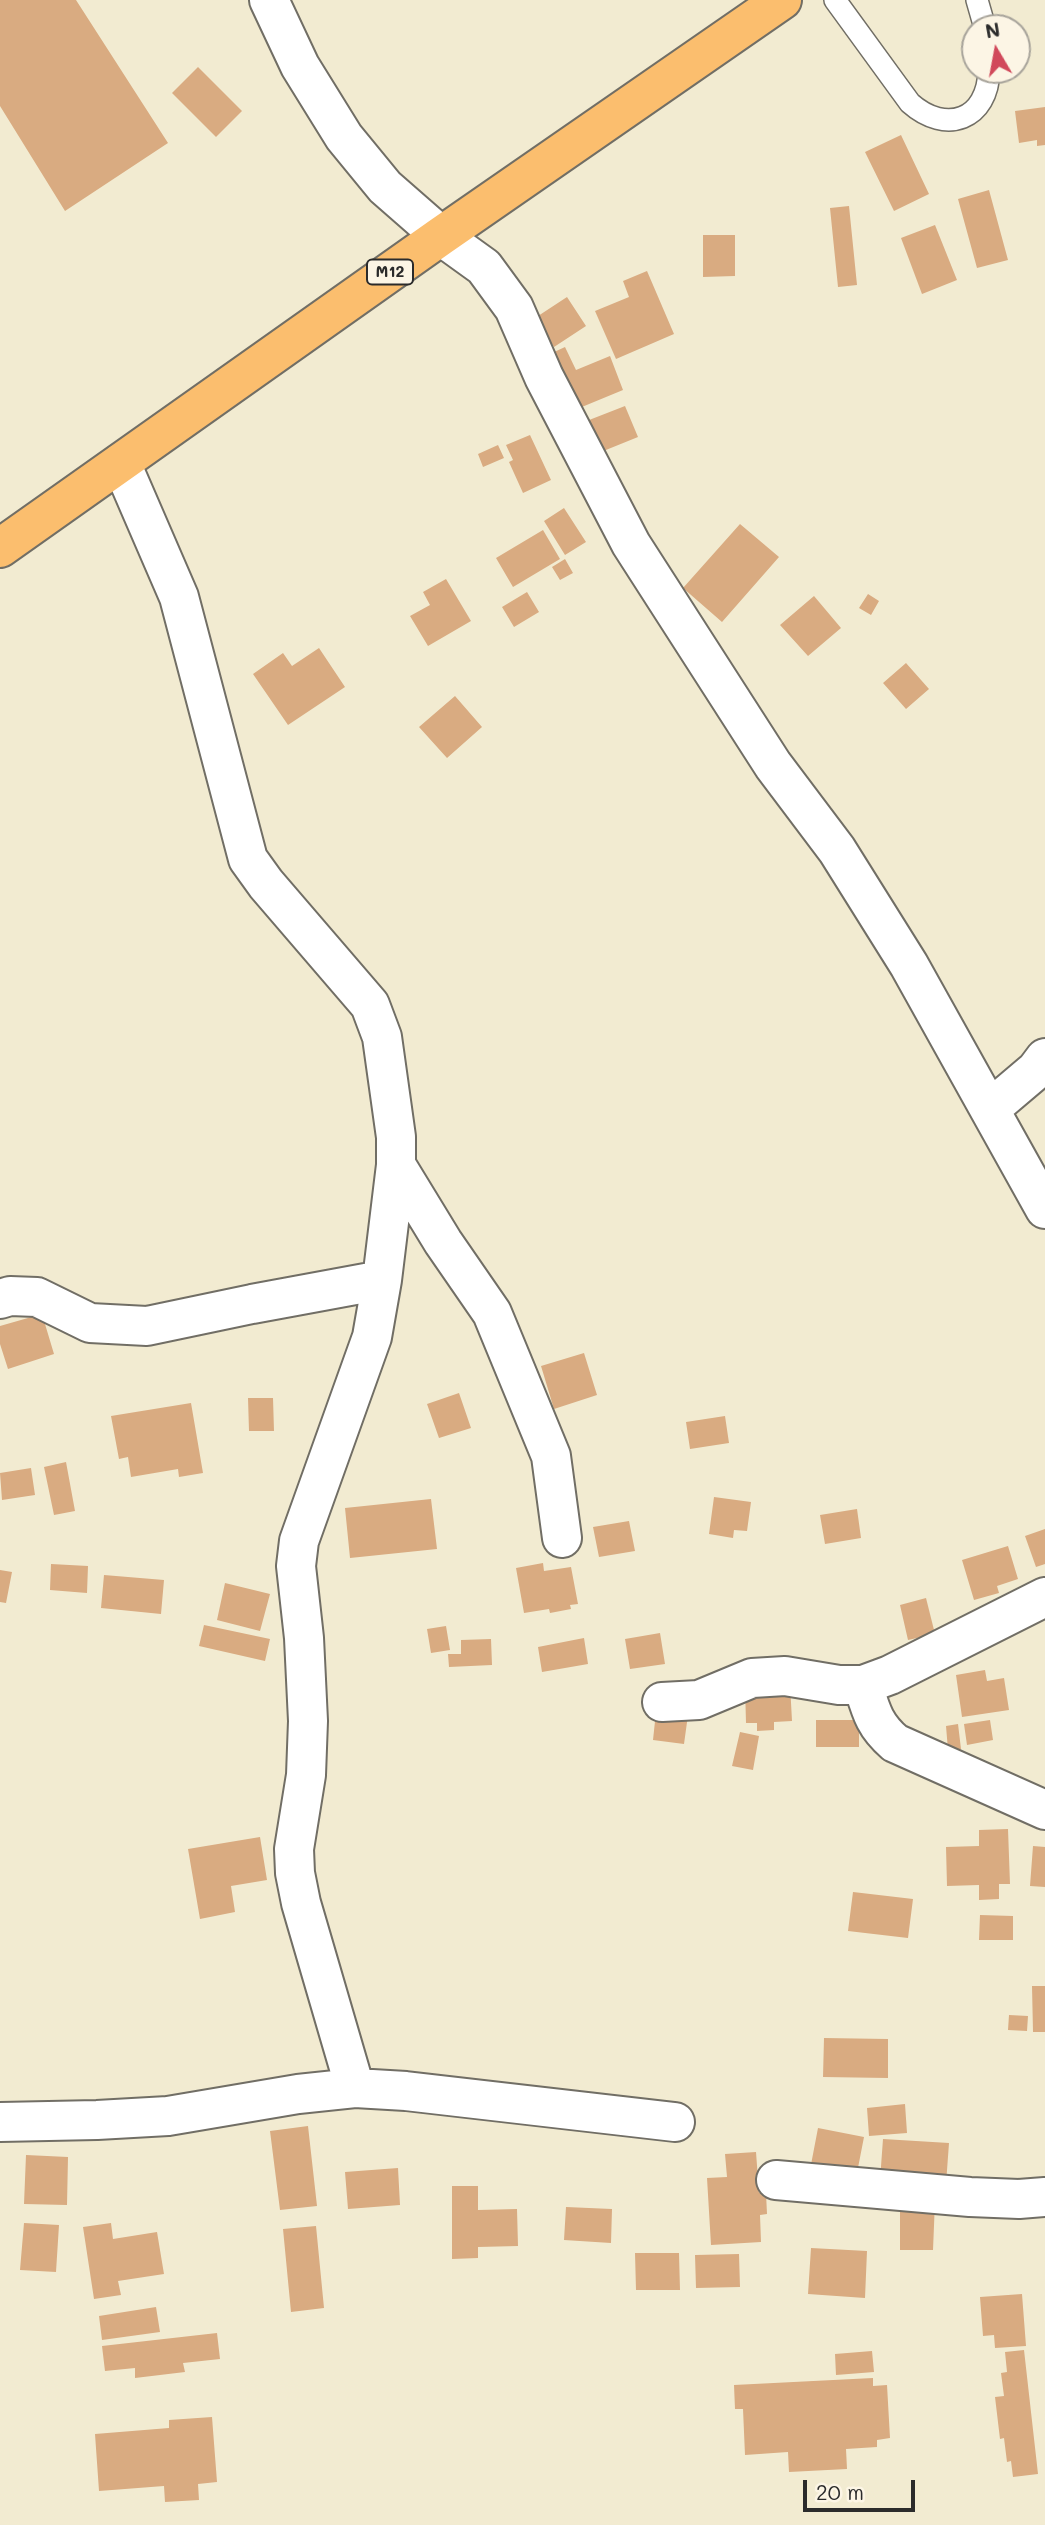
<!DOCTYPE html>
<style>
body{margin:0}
#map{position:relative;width:1045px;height:2525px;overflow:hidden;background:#f2ebd1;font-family:Mali,sans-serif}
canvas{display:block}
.north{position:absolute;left:961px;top:14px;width:70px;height:70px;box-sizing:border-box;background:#fcf5e5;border:2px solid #a8a49b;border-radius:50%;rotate:350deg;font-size:19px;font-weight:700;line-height:28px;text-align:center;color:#2b2b2b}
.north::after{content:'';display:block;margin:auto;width:24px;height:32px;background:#d1495b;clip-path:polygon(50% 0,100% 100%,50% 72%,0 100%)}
.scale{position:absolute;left:803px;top:2480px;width:112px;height:32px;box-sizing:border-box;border:4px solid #2b2b2b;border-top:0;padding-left:9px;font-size:21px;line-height:24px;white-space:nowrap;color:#2b2b2b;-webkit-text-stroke:5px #fcf5e5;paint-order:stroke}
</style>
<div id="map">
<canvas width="1045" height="2525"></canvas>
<div class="north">N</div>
<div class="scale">20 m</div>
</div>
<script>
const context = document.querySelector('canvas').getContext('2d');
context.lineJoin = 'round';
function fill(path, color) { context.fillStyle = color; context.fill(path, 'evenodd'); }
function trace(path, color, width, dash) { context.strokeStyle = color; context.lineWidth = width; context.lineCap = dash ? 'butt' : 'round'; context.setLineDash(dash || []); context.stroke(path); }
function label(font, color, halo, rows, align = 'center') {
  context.font = font + ' Mali,sans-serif'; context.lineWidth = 6; context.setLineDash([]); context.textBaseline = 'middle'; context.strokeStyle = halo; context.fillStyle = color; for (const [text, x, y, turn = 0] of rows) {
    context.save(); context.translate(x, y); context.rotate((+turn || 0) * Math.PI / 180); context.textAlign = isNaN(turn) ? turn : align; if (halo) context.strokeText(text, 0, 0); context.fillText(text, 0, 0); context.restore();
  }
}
fill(new Path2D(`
 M 0,0 L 76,0 L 168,143 L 65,211 L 0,106 Z
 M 198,67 L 242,111 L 216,137 L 172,93 Z
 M 1045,107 L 1045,145 L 1037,146 L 1037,140 L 1019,143 L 1015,111 Z
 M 901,135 L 929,194 L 894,211 L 865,152 Z
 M 989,190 L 1008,260 L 977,268 L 958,199 Z
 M 849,206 L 857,285 L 838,287 L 830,208 Z
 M 935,225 L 957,280 L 922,294 L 901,238 Z
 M 703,235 L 735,235 L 735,276 L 703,277 Z
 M 647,271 L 674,334 L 616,359 L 595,311 L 629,297 L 623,281 Z
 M 567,297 L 586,326 L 554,347 L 535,318 Z
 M 565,347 L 576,370 L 610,356 L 623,390 L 577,409 L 552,353 Z
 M 625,406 L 638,437 L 596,454 L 584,422 Z
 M 530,435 L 551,480 L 523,493 L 509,462 L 513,460 L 506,445 Z
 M 498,445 L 504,458 L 483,467 L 478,454 Z
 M 564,508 L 586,542 L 565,555 L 544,521 Z
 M 740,524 L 779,557 L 722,622 L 683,588 Z
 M 543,530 L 560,559 L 513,587 L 496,558 Z
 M 565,559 L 573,573 L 560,580 L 552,567 Z
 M 446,579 L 471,621 L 428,646 L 410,616 L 430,605 L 423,592 Z
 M 527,592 L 539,612 L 514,627 L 502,607 Z
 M 868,594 L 879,601 L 871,615 L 859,608 Z
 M 814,596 L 841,628 L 808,656 L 780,625 Z
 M 319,648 L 345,687 L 288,725 L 253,674 L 283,653 L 292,666 Z
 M 906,663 L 929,689 L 906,709 L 883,683 Z
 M 455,696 L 482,727 L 447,758 L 419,727 Z
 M 42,1314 L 54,1354 L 8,1369 L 0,1344 L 0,1326 Z
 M 584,1353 L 597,1395 L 554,1409 L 541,1366 Z
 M 459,1393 L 471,1428 L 439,1438 L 427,1404 Z
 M 248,1398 L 273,1398 L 274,1431 L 249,1431 Z
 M 191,1403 L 203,1473 L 179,1477 L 178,1469 L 131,1477 L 128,1457 L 119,1459 L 111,1416 Z
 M 725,1416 L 729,1443 L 690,1449 L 686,1422 Z
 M 66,1462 L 75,1511 L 54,1515 L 44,1467 Z
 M 31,1468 L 35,1495 L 2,1500 L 0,1473 Z
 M 714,1497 L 751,1502 L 747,1531 L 734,1530 L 733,1538 L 709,1534 Z
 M 431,1499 L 437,1549 L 350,1558 L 345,1508 Z
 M 857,1509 L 861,1538 L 825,1544 L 820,1515 Z
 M 629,1521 L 635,1551 L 599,1557 L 593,1527 Z
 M 1045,1529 L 1045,1564 L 1036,1567 L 1025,1536 Z
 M 1008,1546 L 1018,1579 L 997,1586 L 999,1593 L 974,1600 L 962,1560 Z
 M 543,1563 L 544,1571 L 571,1567 L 578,1604 L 570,1605 L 571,1609 L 550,1613 L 549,1609 L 524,1613 L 516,1568 Z
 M 51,1564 L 88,1566 L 87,1593 L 50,1590 Z
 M 0,1570 L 12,1572 L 6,1603 L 0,1602 Z
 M 104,1575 L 164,1580 L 161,1614 L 101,1608 Z
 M 225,1583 L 270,1594 L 260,1631 L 217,1620 Z
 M 926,1598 L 935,1634 L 908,1640 L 900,1605 Z
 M 204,1625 L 270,1639 L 265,1661 L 199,1646 Z
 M 446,1626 L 450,1650 L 431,1653 L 427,1629 Z
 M 660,1633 L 665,1664 L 630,1669 L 625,1639 Z
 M 584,1638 L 588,1664 L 542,1672 L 538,1647 Z
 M 491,1639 L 492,1665 L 449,1667 L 448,1654 L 461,1654 L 461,1640 Z
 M 985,1670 L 987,1681 L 1004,1678 L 1009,1710 L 962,1717 L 956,1675 Z
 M 790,1684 L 792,1721 L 774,1722 L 774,1730 L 757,1731 L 757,1723 L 746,1723 L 745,1686 Z
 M 656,1712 L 688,1715 L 684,1744 L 653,1740 Z
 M 816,1720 L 859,1720 L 859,1747 L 816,1747 Z
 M 990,1720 L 993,1740 L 967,1745 L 964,1724 Z
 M 958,1724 L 961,1749 L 948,1750 L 946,1726 Z
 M 740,1732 L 759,1736 L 753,1770 L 732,1766 Z
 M 1008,1829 L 1010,1884 L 999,1884 L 999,1899 L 979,1900 L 979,1885 L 947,1886 L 946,1847 L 979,1846 L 979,1830 Z
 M 260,1837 L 267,1880 L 231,1886 L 235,1912 L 200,1919 L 188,1849 Z
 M 1033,1846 L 1045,1847 L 1045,1887 L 1030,1886 Z
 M 853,1892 L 913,1899 L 908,1938 L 848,1931 Z
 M 980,1915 L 1013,1916 L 1013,1940 L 979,1940 Z
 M 1032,1986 L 1045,1986 L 1045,2032 L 1033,2032 Z
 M 1009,2015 L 1028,2016 L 1027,2031 L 1008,2030 Z
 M 824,2038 L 888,2039 L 888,2078 L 823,2077 Z
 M 905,2104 L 907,2133 L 869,2136 L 867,2108 Z
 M 308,2126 L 317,2206 L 280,2210 L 270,2131 Z
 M 818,2128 L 864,2137 L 856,2178 L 809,2175 Z
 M 883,2139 L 949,2143 L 946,2184 L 880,2180 Z
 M 756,2152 L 759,2193 L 766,2193 L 767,2214 L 760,2215 L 761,2242 L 711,2245 L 707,2178 L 727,2177 L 725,2154 Z
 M 26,2155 L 68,2157 L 67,2205 L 24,2204 Z
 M 398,2168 L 400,2205 L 348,2209 L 345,2172 Z
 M 452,2186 L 478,2186 L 478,2210 L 517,2209 L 518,2246 L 478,2247 L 478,2258 L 452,2259 Z
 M 900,2200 L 935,2201 L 933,2250 L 900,2250 Z
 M 566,2207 L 612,2209 L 611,2243 L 564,2240 Z
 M 24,2223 L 59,2225 L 56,2272 L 20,2270 Z
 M 111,2223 L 113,2239 L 157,2232 L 164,2274 L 118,2281 L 121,2295 L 94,2299 L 83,2227 Z
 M 316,2226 L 324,2308 L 291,2312 L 283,2229 Z
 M 811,2248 L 867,2251 L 865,2298 L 808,2294 Z
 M 635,2253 L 679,2253 L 680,2290 L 636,2290 Z
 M 739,2254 L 740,2287 L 696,2288 L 695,2255 Z
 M 1022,2294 L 1026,2346 L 995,2348 L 994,2335 L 983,2336 L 980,2297 Z
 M 156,2307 L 160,2332 L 102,2340 L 99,2316 Z
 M 217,2333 L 220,2359 L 183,2363 L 185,2372 L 135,2378 L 135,2368 L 105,2371 L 102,2346 Z
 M 1024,2350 L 1038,2474 L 1013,2477 L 1011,2461 L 1007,2462 L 1004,2438 L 1000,2439 L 995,2397 L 1004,2396 L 1001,2373 L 1007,2372 L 1005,2352 Z
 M 872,2351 L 874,2372 L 836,2375 L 835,2354 Z
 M 873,2378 L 873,2386 L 887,2385 L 890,2438 L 877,2440 L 877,2447 L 846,2449 L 847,2469 L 789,2472 L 788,2452 L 745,2455 L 743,2409 L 735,2409 L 734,2385 Z
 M 212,2417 L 217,2482 L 198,2484 L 199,2500 L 165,2502 L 164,2486 L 99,2491 L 95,2434 L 169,2428 L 169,2420 Z`), '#d9ab81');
const lane = new Path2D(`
 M 835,0 L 910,103 C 946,135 988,120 989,70
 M 977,0 L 985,28`);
const street = new Path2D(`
 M 269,0 L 300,66 L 344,137 L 385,187 L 441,236 L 484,267 L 514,308 L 544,377 L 631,544 L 773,765 L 837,850 L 909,965 L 1045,1209
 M 121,463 L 179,597 L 248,859 L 266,884 L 370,1005 L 382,1037 L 396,1137 L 396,1165 L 382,1280 L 372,1337 L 299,1541 L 296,1566 L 304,1638 L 308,1721 L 306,1775 L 294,1849 L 295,1873 L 301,1903 L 355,2088
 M 990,1109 L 1036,1070 L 1045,1058
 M 396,1165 L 443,1242 L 492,1313 L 551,1456 L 562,1538
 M 0,1299 L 10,1296 L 37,1297 L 90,1323 L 147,1326 L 252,1304 L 382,1280
 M 863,1685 C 871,1711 874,1725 895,1743 L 1045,1810
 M 662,1702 L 699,1700 L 752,1678 L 785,1676 L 839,1685 L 863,1685 L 890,1675 L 1045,1597
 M 0,2122 L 97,2120 L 168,2116 L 298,2094 L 355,2088 L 406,2091 L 675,2122
 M 776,2180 L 970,2197 L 1019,2199 L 1045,2197`);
const highway = new Path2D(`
 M 0,548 L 441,236 L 782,0`);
trace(lane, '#716e65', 24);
trace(street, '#716e65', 42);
trace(highway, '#716e65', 42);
trace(lane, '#fff', 21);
trace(street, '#fff', 38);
trace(highway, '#fbbe6e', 38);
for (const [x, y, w] of [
 [390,272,46]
]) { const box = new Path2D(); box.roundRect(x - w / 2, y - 12.5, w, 25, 5); context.fillStyle = '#fcf5e5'; context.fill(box); trace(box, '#2b2b2b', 2); }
label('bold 16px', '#2b2b2b', null, [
 ["M12",390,272]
]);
</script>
